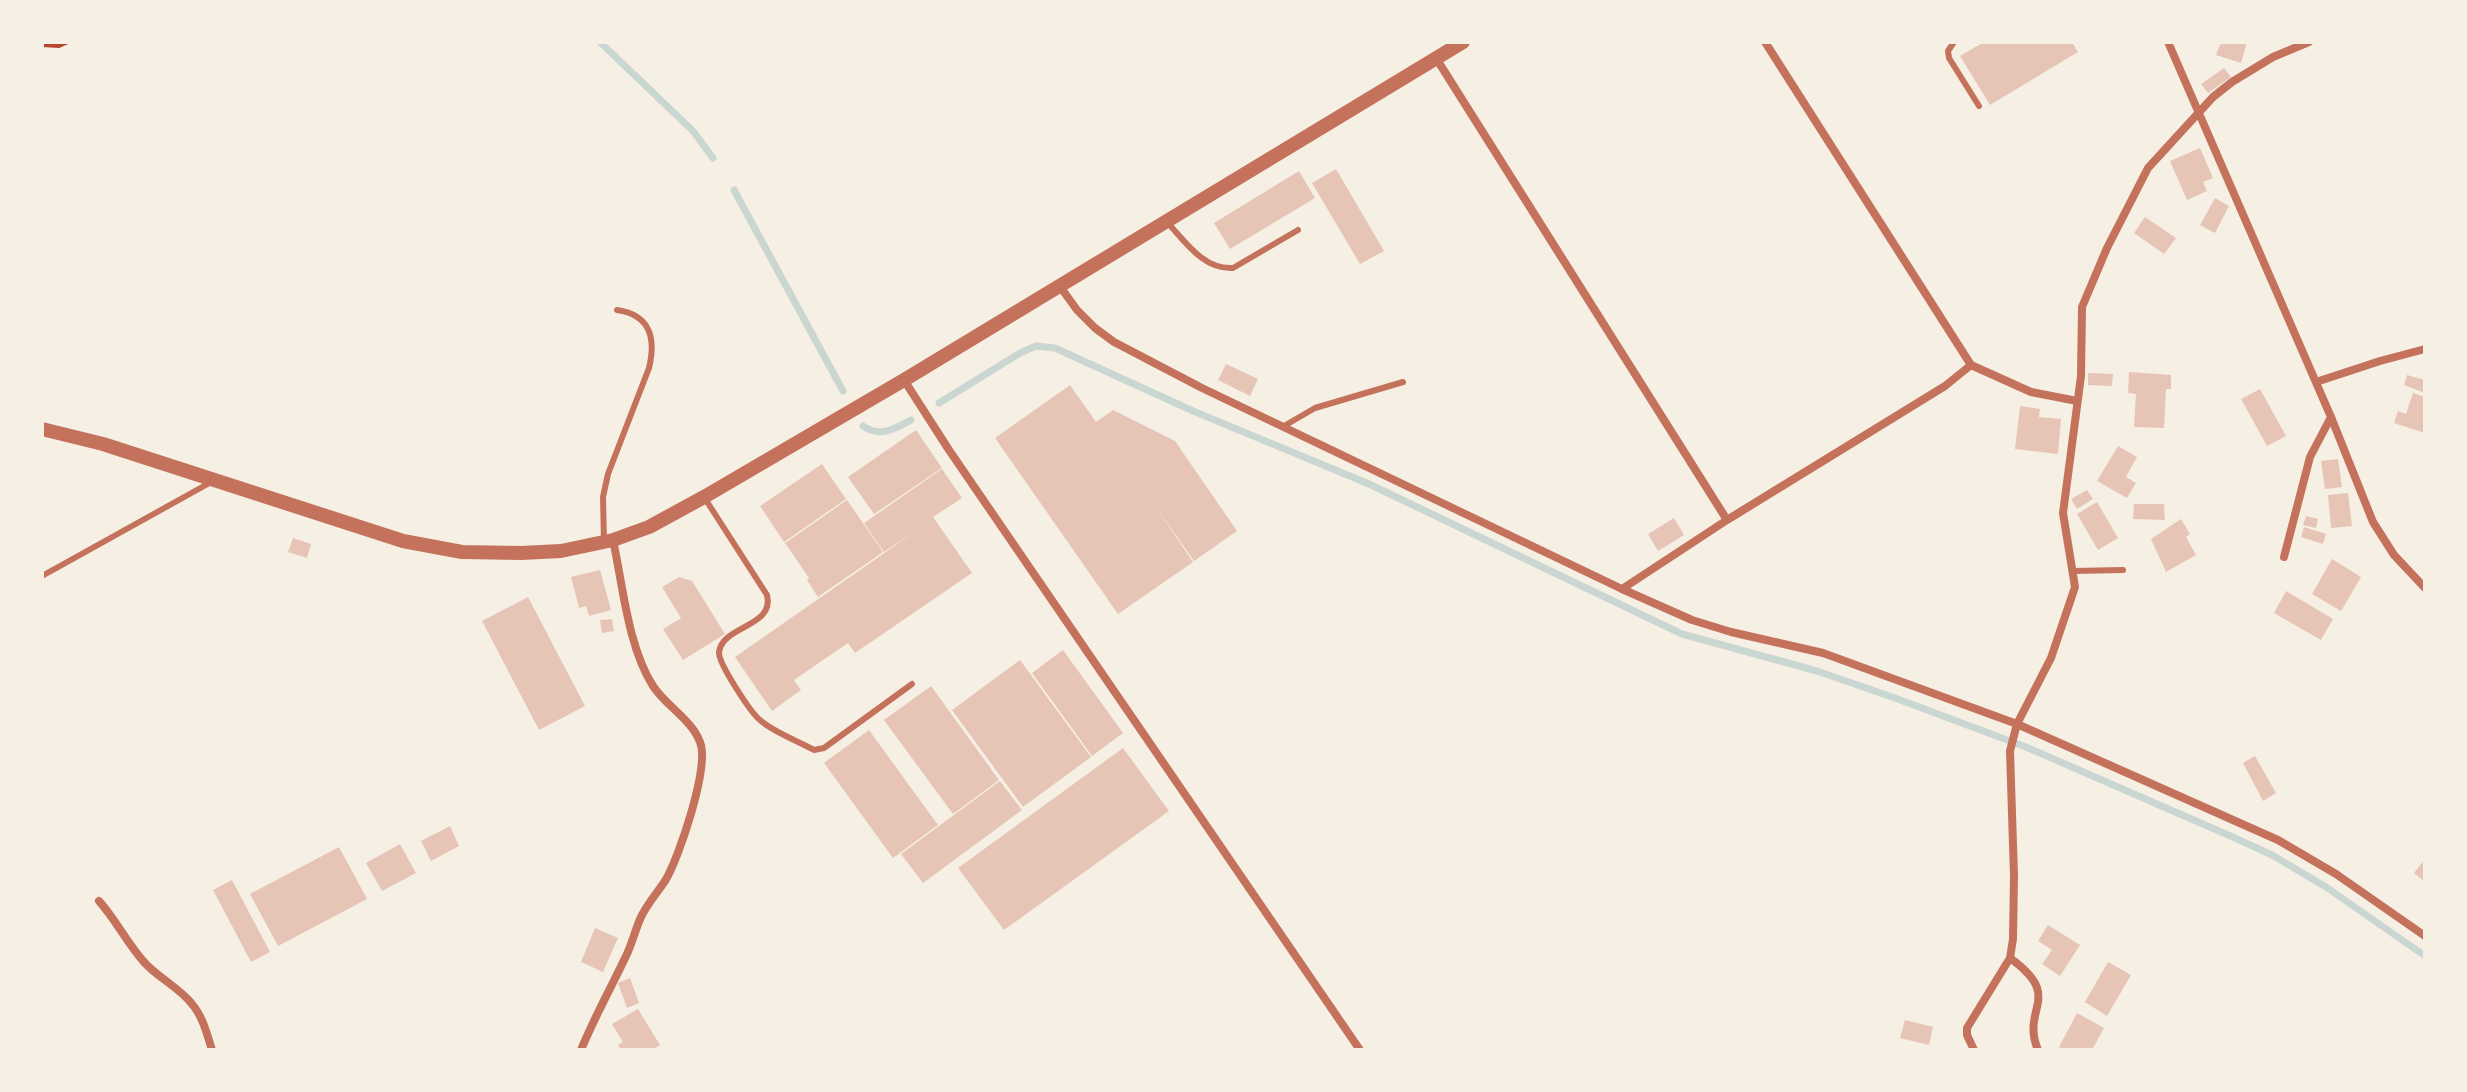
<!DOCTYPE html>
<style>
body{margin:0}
#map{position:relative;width:2467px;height:1092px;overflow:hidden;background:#f6efe4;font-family:"Archivo Narrow",sans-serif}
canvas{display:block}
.frame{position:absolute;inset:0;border:44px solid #f6efe4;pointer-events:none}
</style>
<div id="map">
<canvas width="2467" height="1092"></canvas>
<div class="frame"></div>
</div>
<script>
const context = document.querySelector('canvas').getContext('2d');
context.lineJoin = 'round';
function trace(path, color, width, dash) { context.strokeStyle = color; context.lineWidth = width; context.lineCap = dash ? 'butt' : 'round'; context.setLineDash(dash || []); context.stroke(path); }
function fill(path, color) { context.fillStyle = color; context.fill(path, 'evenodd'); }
trace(new Path2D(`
 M 600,42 L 693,131 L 713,158
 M 734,190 L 843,391
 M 939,403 L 1020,353 L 1036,346 L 1055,348 L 1193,411 L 1369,484 L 1682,634 L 1817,671 L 1895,698 L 2026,747 L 2235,838 L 2272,855 L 2326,887 L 2425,956
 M 863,426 C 880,438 895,429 911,420`), '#c9d6d2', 7);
fill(new Path2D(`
 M 1984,42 L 2072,42 L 2078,52 L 1990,105 L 1960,56 Z
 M 2221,42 L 2247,42 L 2241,63 L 2216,55 Z
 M 2224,68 L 2231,77 L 2208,93 L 2201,84 Z
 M 2200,148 L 2213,178 L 2203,182 L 2207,191 L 2187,200 L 2170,161 Z
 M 1336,169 L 1384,251 L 1360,264 L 1312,183 Z
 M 1299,171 L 1315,198 L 1230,249 L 1214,223 Z
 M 2215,198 L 2229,206 L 2215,233 L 2200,225 Z
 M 2145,217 L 2176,238 L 2164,254 L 2134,233 Z
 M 1226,364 L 1258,379 L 1250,396 L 1218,380 Z
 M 2129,372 L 2171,375 L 2171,389 L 2166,389 L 2164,428 L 2134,427 L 2136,394 L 2128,393 Z
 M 2088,373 L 2113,374 L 2112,386 L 2088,385 Z
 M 2407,375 L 2425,380 L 2425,393 L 2404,385 Z
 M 1070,385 L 1096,422 L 1113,410 L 1175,441 L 1237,531 L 1194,561 L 1154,504 L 1193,562 L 1118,614 L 995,438 Z
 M 2260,389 L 2286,436 L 2267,446 L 2241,399 Z
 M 2413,393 L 2425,397 L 2425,433 L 2394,423 L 2398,411 L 2406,414 Z
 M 2020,406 L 2040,409 L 2039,417 L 2061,419 L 2058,454 L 2015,449 Z
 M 916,430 L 942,468 L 874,514 L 848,477 Z
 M 2118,446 L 2137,457 L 2126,477 L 2136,483 L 2127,498 L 2097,481 Z
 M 2338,459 L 2342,487 L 2325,489 L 2321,461 Z
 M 822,464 L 846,499 L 784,542 L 760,506 Z
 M 942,469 L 962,498 L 933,517 L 972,573 L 855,653 L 848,643 L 794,680 L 801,690 L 772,711 L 735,657 L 916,531 L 884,552 L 864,523 Z
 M 2087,490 L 2093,499 L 2077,509 L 2071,499 Z
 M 2348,493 L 2352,526 L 2331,528 L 2328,495 Z
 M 847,500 L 883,552 L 818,597 L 807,580 L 809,578 L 785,543 Z
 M 2097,502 L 2118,538 L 2098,550 L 2077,514 Z
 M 2134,504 L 2164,504 L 2165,520 L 2133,519 Z
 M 2306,516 L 2318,519 L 2316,528 L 2303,525 Z
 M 1674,518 L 1684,535 L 1658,551 L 1648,534 Z
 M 2181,519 L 2190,534 L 2186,537 L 2196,555 L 2166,572 L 2151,539 Z
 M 2304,527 L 2326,534 L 2323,544 L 2301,537 Z
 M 293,538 L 311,544 L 307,558 L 288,552 Z
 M 2332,559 L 2361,577 L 2341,611 L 2312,594 Z
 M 600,570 L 611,610 L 589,616 L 586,606 L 579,608 L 571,577 Z
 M 679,577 L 692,581 L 725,634 L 683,660 L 663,629 L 681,618 L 662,587 Z
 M 2286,591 L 2333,619 L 2321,640 L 2274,613 Z
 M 528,597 L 585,706 L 539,730 L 482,621 Z
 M 612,619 L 614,631 L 602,633 L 600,620 Z
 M 1063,650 L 1123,733 L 1092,756 L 1032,673 Z
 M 1020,660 L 1091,757 L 1023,807 L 952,710 Z
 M 931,686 L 999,780 L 953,814 L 884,720 Z
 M 869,730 L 938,825 L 893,858 L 824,763 Z
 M 1123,748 L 1169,811 L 1004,930 L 958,868 Z
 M 2255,756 L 2276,793 L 2263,801 L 2243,763 Z
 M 1000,781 L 1022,810 L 923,883 L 901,854 Z
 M 450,826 L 459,846 L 431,861 L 421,841 Z
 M 400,844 L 416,873 L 382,891 L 366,863 Z
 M 339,847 L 367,899 L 278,946 L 250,894 Z
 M 2425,859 L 2425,882 L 2414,873 Z
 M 232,880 L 270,952 L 251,962 L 213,890 Z
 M 2048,925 L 2080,945 L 2060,976 L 2042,964 L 2052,950 L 2038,941 Z
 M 595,928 L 618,938 L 603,972 L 581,962 Z
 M 2108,962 L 2131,975 L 2107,1016 L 2085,1002 Z
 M 630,978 L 639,1003 L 627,1008 L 618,983 Z
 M 638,1009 L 660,1045 L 652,1050 L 621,1050 L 618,1045 L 623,1042 L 612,1024 Z
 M 2077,1013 L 2104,1028 L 2092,1050 L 2064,1050 L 2059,1047 Z
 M 1905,1020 L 1933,1027 L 1929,1045 L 1900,1038 Z`), '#e6c5b7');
trace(new Path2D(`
 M 42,45 L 59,46 L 68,42`), '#b5482f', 4);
trace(new Path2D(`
 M 1954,42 L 1948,51 L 1949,58 L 1979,106
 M 1166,221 C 1185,241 1203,270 1233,268 L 1298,230
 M 1284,426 L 1315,408 L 1403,382
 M 704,497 L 767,595 C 775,627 723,625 719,652 C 718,663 751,713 760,720 C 773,732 798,741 814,750 L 824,748 L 912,684
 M 604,542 L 603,497 L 608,474 L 649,368 C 656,339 651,315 617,310
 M 2073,571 L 2123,570
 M 42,576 L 213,481`), '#c5725c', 6);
trace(new Path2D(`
 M 1765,42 L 1971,365 L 2031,392 L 2077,401
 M 2168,42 L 2331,417 L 2373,522 L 2394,555 L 2425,588
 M 1436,58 L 1727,520
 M 1059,285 L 1077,310 L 1095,328 L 1114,342 L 1202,388 L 1622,589 L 1692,620 L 1731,632 L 1823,653 L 2017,724 L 2278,840 L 2336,874 L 2425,936
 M 904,380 L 949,450 L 1360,1050
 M 2316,382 L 2380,361 L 2425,349
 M 2284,557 L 2310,457 L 2331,417
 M 1622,589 L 1727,520 L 1945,386 L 1971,365
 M 99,901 C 116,920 127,943 144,962 C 158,978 179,987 192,1004 C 203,1017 207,1034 212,1050
 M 2010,958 C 2065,998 2020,1007 2038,1050
 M 581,1050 C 594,1018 611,988 626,956 C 632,944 635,930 641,917 C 647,904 657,893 665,881 C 679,858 710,766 700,742 C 692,720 666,706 653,686 C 628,647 623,586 613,540
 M 1974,1050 L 1967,1035 L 1967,1028 L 2010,958 L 2013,939 L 2014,876 L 2010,751 L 2017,724 L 2051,658 L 2075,587 L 2063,513 L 2081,376 L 2082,307 L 2107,248 L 2148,168 L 2213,97 L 2232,82 L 2273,57 L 2309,42`), '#c5725c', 8);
trace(new Path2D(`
 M 42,429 L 103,444 L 403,541 L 462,552 L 521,553 L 561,551 L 613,540 L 649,527 L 704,497 L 904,380 L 1463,42`), '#c5725c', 14);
</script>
